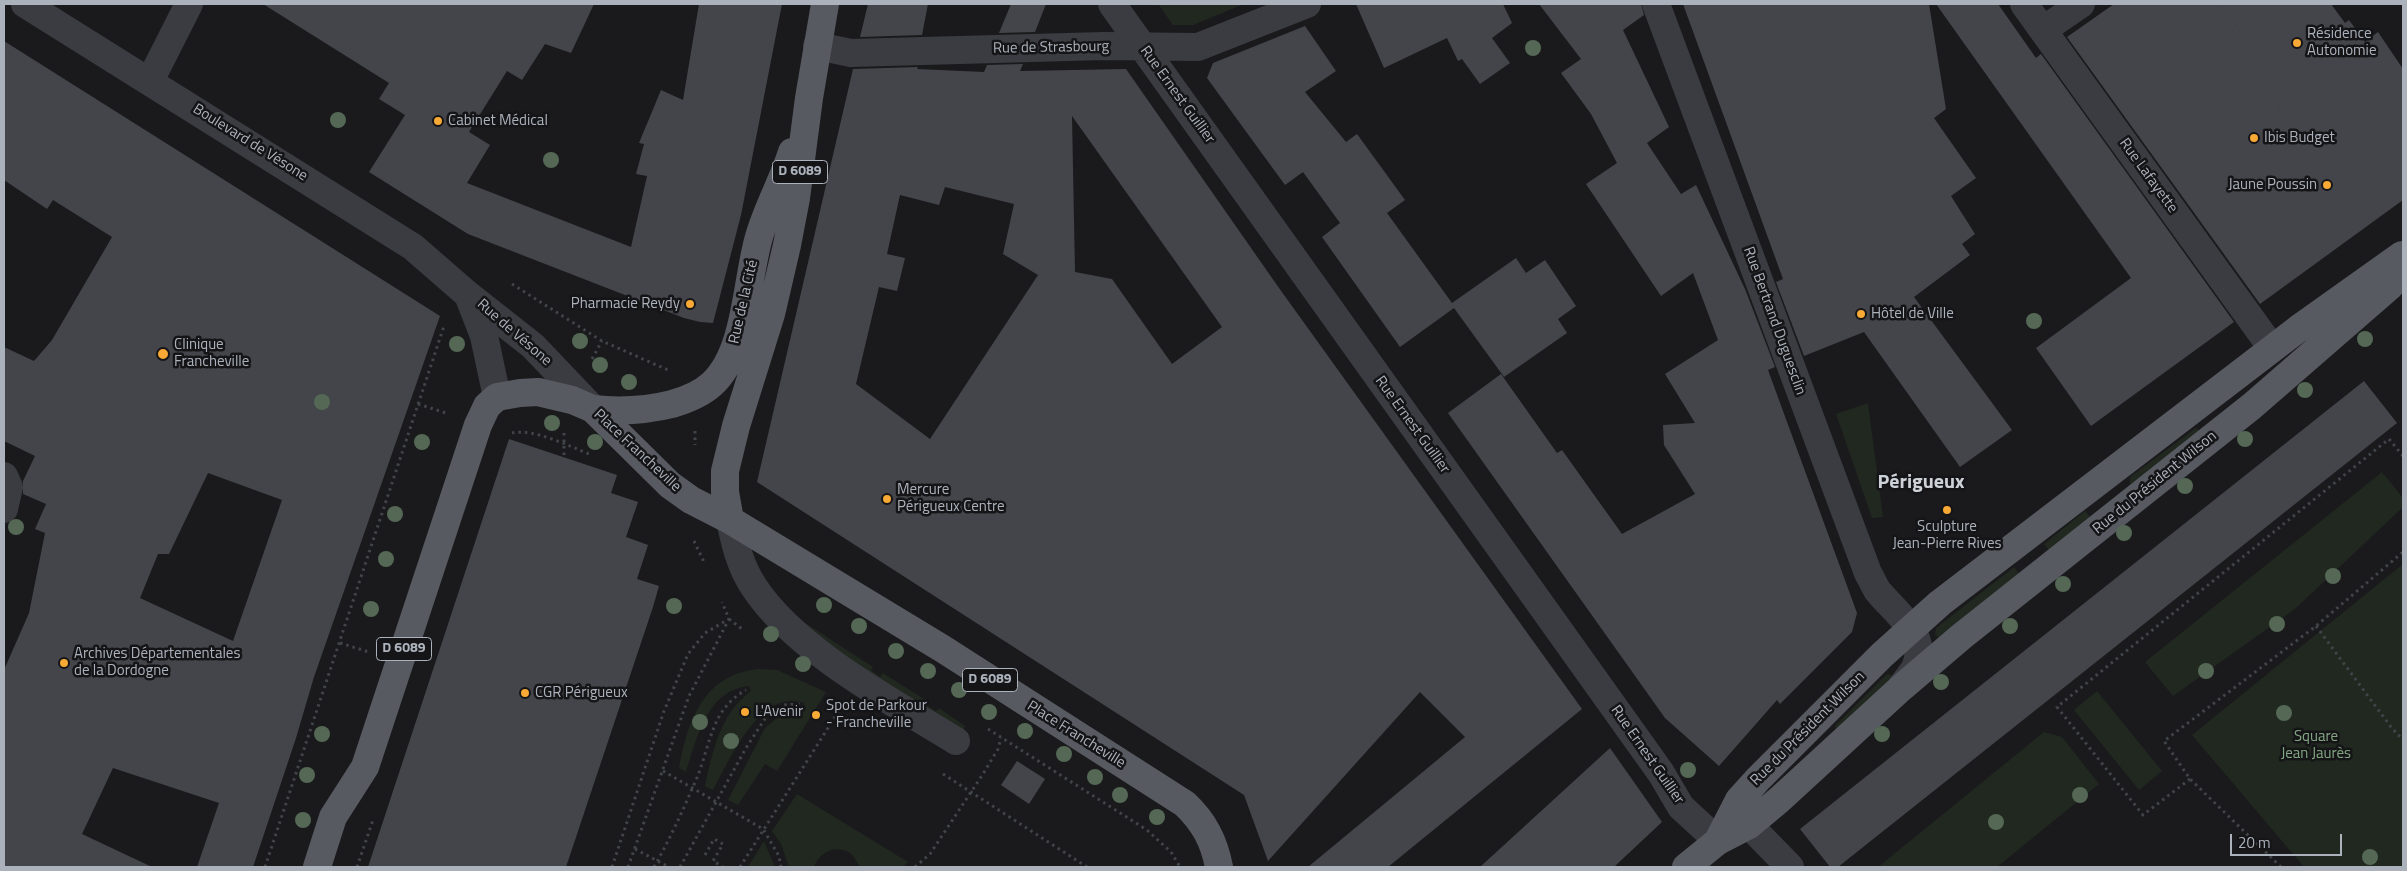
<!DOCTYPE html>
<meta charset="utf-8">
<style>
body{margin:0}
#map{position:relative;width:2407px;height:871px;overflow:hidden;background:#1a1a1d;font-family:"Titillium Web",sans-serif}
canvas{display:block}
.frame{position:absolute;inset:0;border:5px solid #acb2bc;pointer-events:none}
.scale{position:absolute;left:2230px;top:834px;width:112px;height:22px;box-sizing:border-box;border:2px solid #acb2bc;border-top:0;padding-left:6px;font-size:15px;line-height:18px;white-space:nowrap;color:#acb2bc;-webkit-text-stroke:4px #151518;paint-order:stroke}
</style>
<div id="map">
<canvas width="2407" height="871"></canvas>
<div class="frame"></div>
<div class="scale">20 m</div>
</div>
<script>
const context = document.querySelector('canvas').getContext('2d');
context.lineJoin = 'round';
function fill(path, color) { context.fillStyle = color; context.fill(path, 'evenodd'); }
function trace(path, color, width, dash) { context.strokeStyle = color; context.lineWidth = width; context.lineCap = dash ? 'butt' : 'round'; context.setLineDash(dash || []); context.stroke(path); }
function label(font, color, halo, rows, align = 'center') {
  context.font = font + ' "Titillium Web",sans-serif'; context.lineWidth = 5; context.setLineDash([]); context.textBaseline = 'middle'; context.strokeStyle = halo; context.fillStyle = color; for (const [text, x, y, turn = 0] of rows) {
    context.save(); context.translate(x, y); context.rotate((+turn || 0) * Math.PI / 180); context.textAlign = isNaN(turn) ? turn : align; if (halo) context.strokeText(text, 0, 0); context.fillText(text, 0, 0); context.restore();
  }
}
fill(new Path2D(`
 M 1158,4 L 1244,4 L 1193,25 L 1173,25 Z
 M 1868,403 L 1883,517 L 1872,518 L 1836,414 Z
 M 2196,428 L 2201,432 L 2133,486 L 2130,483 L 2130,477 Z
 M 2382,472 L 2403,498 L 2403,507 L 2295,609 L 2173,696 L 2145,662 Z
 M 2085,511 L 2092,518 L 2052,554 L 2044,544 Z
 M 2403,564 L 2403,867 L 2304,867 L 2192,735 Z
 M 2014,567 L 2022,577 L 1941,639 L 1935,635 L 1936,628 Z
 M 793,615 L 873,667 L 871,670 L 880,677 L 883,673 L 927,701 L 925,704 L 936,711 L 939,708 L 965,726 L 960,736 L 849,664 Z
 M 760,669 L 777,670 L 826,692 L 777,771 L 765,764 L 738,805 L 728,800 L 765,728 L 786,710 L 804,707 L 804,703 C 761,687 729,761 713,790 L 705,786 C 713,750 720,714 751,691 L 749,686 C 707,690 697,738 686,772 L 679,768 C 688,720 704,673 760,669 Z
 M 1887,674 L 1891,675 L 1895,679 L 1838,731 L 1836,729 L 1835,726 Z
 M 2097,691 L 2162,771 L 2139,790 L 2074,710 Z
 M 2044,732 L 2062,737 L 2099,784 L 1997,867 L 1878,867 Z
 M 797,794 L 908,862 L 903,867 L 860,867 C 857,862 854,856 850,853 C 836,844 819,852 814,867 L 789,867 L 781,844 L 772,831 Z
 M 764,841 L 775,867 L 748,867 Z`), '#202820');
fill(new Path2D(`
 M 263,4 L 594,4 L 571,53 L 545,44 L 522,80 L 507,71 L 469,132 L 490,145 L 467,183 L 631,247 L 647,176 L 636,174 L 644,144 L 639,143 L 661,90 L 683,100 L 699,4 L 782,4 L 741,215 L 713,323 L 700,322 L 684,318 L 468,234 L 369,172 L 405,115 L 379,99 L 389,83 Z
 M 868,4 L 928,4 L 922,35 L 860,37 Z
 M 1011,4 L 1046,4 L 1035,32 L 999,33 Z
 M 1356,4 L 1503,4 L 1512,23 L 1492,38 L 1510,63 L 1480,84 L 1462,59 L 1458,61 L 1447,38 L 1384,68 Z
 M 1539,4 L 1641,4 L 1644,15 L 1623,30 L 1669,127 L 1647,143 L 1681,194 L 1696,185 L 1745,289 L 1775,367 L 1768,370 L 1857,613 L 1852,632 L 1780,704 L 1777,700 L 1719,766 L 1665,718 L 1448,413 L 1501,374 L 1557,453 L 1562,450 L 1622,534 L 1695,494 L 1664,445 L 1663,425 L 1695,423 L 1665,374 L 1718,340 L 1693,273 L 1661,296 L 1586,184 L 1617,163 L 1591,114 L 1561,73 L 1581,59 Z
 M 1683,4 L 1929,4 L 1946,109 L 1934,118 L 1976,178 L 1951,196 L 1975,234 L 1962,244 L 1970,255 L 1914,297 L 2012,430 L 1960,467 L 1864,332 L 1804,356 L 1776,282 L 1783,279 Z
 M 1936,4 L 1998,4 L 2036,58 L 2041,54 L 2234,322 L 2091,426 L 2036,348 L 2131,278 Z
 M 2114,4 L 2331,4 L 2345,23 L 2349,20 L 2365,42 L 2378,32 L 2403,69 L 2403,200 L 2260,304 L 2067,37 Z
 M 1305,26 L 1336,71 L 1305,92 L 1346,142 L 1357,134 L 1405,200 L 1387,213 L 1452,303 L 1516,258 L 1526,273 L 1545,260 L 1576,306 L 1558,319 L 1567,333 L 1504,377 L 1454,308 L 1400,347 L 1322,237 L 1340,223 L 1303,172 L 1285,185 L 1207,78 L 1213,63 Z
 M 4,41 L 440,316 L 314,677 L 296,738 L 253,867 L 197,867 L 219,803 L 113,768 L 82,834 L 152,867 L 4,867 L 4,670 L 29,613 L 45,533 L 35,529 L 46,504 L 23,494 L 23,481 L 35,456 L 4,441 L 4,347 L 34,361 L 52,340 L 112,237 L 53,200 L 47,209 L 4,180 ZM 208,473 L 282,500 L 233,641 L 140,598 L 158,554 L 169,554 Z
 M 1023,64 L 1020,71 L 1126,69 L 1279,288 L 1582,709 L 1388,867 L 1308,867 L 1465,737 L 1420,692 L 1268,861 L 1244,795 L 757,482 L 853,69 L 918,67 L 917,69 L 984,72 L 987,65 ZM 1072,116 L 1222,327 L 1172,364 L 1112,279 L 1075,272 ZM 945,187 L 1014,204 L 1003,254 L 1038,275 L 930,439 L 856,384 L 879,287 L 897,291 L 905,258 L 887,254 L 900,195 L 939,205 Z
 M 2364,381 L 2397,423 L 1838,867 L 1830,867 L 1800,829 Z
 M 509,439 L 617,475 L 611,493 L 638,502 L 626,537 L 648,545 L 637,579 L 659,586 L 653,607 L 566,867 L 368,867 Z
 M 1610,748 L 1662,822 L 1614,867 L 1480,867 Z
 M 1017,761 L 1045,779 L 1029,804 L 1001,785 Z`), '#44454a');
trace(new Path2D(`
 M 2219,4 L 2252,46 L 2287,127
 M 512,284 L 602,341 L 668,370
 M 592,359 L 602,341
 M 418,404 L 446,413
 M 695,431 L 695,445
 M 512,433 C 533,428 569,446 589,454
 M 564,433 L 564,457
 M 694,541 L 704,562
 M 729,619 L 742,629
 M 2316,626 L 2391,727 L 2403,740
 M 340,643 L 369,652
 M 988,729 L 1147,830 L 1171,852 L 1180,867
 M 663,771 L 763,829 L 779,856 L 781,867
 M 943,774 L 1087,867
 M 2190,779 L 2143,815 L 2057,707 L 2389,439 L 2403,456
 M 635,849 L 669,867
 M 705,855 L 714,839 L 723,844 L 713,861 L 723,867
 M 265,867 L 444,326
 M 357,867 L 373,820
 M 612,867 L 664,711 L 688,654 L 705,633 L 729,619
 M 628,867 L 689,696 L 729,619 L 722,602
 M 654,867 C 670,839 683,810 696,780 C 711,745 710,710 746,690
 M 680,867 L 746,748 L 766,717 L 783,705 L 800,704
 M 740,867 L 840,709
 M 915,867 L 930,854 L 983,774 L 998,749 L 1001,738
 M 2281,867 L 2190,779 L 2164,741 L 2316,626 L 2403,552`), '#414449', 3, [2.5, 4]);
trace(new Path2D(`
 M 25,4 L 413,247 L 467,294 L 533,346 L 593,409
 M 1112,4 L 1661,773 L 1681,807 L 1718,841
 M 1656,4 L 1868,573 C 1871,578 1874,585 1877,590 C 1895,613 1930,635 1915,668 C 1911,675 1905,681 1901,687
 M 2024,4 L 2272,348
 M 2043,30 L 2081,4
 M 817,46 L 851,53 L 1104,46 L 1198,47 L 1307,4
 M 150,81 L 189,4
 M 468,295 L 484,336 L 497,397
 M 4,476 L 9,487 L 4,509
 M 730,520 C 735,544 740,566 754,587 C 795,650 893,702 956,741
 M 1749,825 L 1790,867`), '#3b3c42', 28);
trace(new Path2D(`
 M 593,409 C 621,412 644,411 672,404 C 686,400 701,394 712,384 C 747,352 746,281 759,237 C 767,208 783,181 792,152
 M 730,520 L 725,492 L 725,471 L 736,426 L 771,314 L 787,245 L 796,198 L 809,98 L 825,4
 M 1718,841 L 1739,800 L 1758,779 L 1882,655 L 1940,603 L 2298,329 L 2402,255
 M 317,867 L 333,817 L 365,767 L 478,425 L 487,406 L 497,397 L 520,393 L 538,392 L 572,400 L 593,409 L 670,485 L 691,500 L 730,520 L 943,649 L 1185,804 C 1204,822 1214,841 1219,867
 M 1686,867 L 1718,841 L 1749,825 L 1779,800 L 1901,688 L 1962,636 L 2252,406 L 2389,287 L 2403,271`), '#575a61', 28);
context.fillStyle = '#546855';
for (const [x, y] of [
 [1533,48],
 [338,120],
 [551,160],
 [2034,321],
 [2365,339],
 [580,341],
 [457,344],
 [600,365],
 [629,382],
 [2305,390],
 [322,402],
 [552,423],
 [2245,439],
 [422,442],
 [595,442],
 [2185,486],
 [395,514],
 [16,527],
 [2124,533],
 [386,559],
 [2333,576],
 [2063,584],
 [824,605],
 [674,606],
 [371,609],
 [2277,624],
 [859,626],
 [2010,626],
 [771,634],
 [896,651],
 [803,664],
 [928,671],
 [2206,671],
 [1941,682],
 [959,690],
 [989,712],
 [2284,713],
 [700,722],
 [1025,731],
 [322,734],
 [1882,734],
 [731,741],
 [1064,754],
 [1688,770],
 [307,775],
 [1095,777],
 [1120,795],
 [2080,795],
 [1157,817],
 [303,820],
 [1996,822],
 [2370,857]
]) { context.beginPath(); context.arc(x, y, 8, 0, 2 * Math.PI); context.fill(); }
for (const [x, y, r, color] of [
 [2297,43,5,"#f8a936"],
 [438,121,5,"#f8a936"],
 [2254,138,5,"#f8a936"],
 [2327,185,5,"#f8a936"],
 [690,304,5,"#f8a936"],
 [1861,314,5,"#f8a936"],
 [163,354,6,"#f8a936"],
 [887,499,5,"#f8a936"],
 [1947,510,5,"#f8a936"],
 [64,663,5,"#f8a936"],
 [525,693,5,"#f8a936"],
 [745,712,5,"#f8a936"],
 [816,715,5,"#f8a936"]
]) { const dot = new Path2D(); dot.arc(x, y, r, 0, 2 * Math.PI); context.fillStyle = color; context.fill(dot); trace(dot, '#151518', 2); }
for (const [x, y, w] of [
 [800,172,55],
 [404,649,55],
 [990,680,55]
]) { const box = new Path2D(); box.roundRect(x - w / 2, y - 11.5, w, 23, 4); context.fillStyle = '#151518'; context.fill(box); trace(box, '#acb2bc', 1); }
label('bold 14px', '#acb2bc', null, [
 ["D 6089",800,172],
 ["D 6089",404,649],
 ["D 6089",990,680]
]);
label('15px', '#acb2bc', '#151518', [
 ["Résidence",2307,34],
 ["Autonomie",2307,51],
 ["Cabinet Médical",448,121],
 ["Ibis Budget",2264,138],
 ["Jaune Poussin",2317,185,"right"],
 ["Pharmacie Reydy",680,304,"right"],
 ["Hôtel de Ville",1871,314],
 ["Clinique",174,345],
 ["Francheville",174,362],
 ["Mercure",897,490],
 ["Périgueux Centre",897,507],
 ["Sculpture",1947,527,"center"],
 ["Jean-Pierre Rives",1947,544,"center"],
 ["Archives Départementales",74,654],
 ["de la Dordogne",74,671],
 ["CGR Périgueux",535,693],
 ["Spot de Parkour",826,706],
 ["- Francheville",826,723],
 ["L'Avenir",755,712]
], 'left');
label('15px', '#acb2bc', '#151518', [
 ["Rue de Strasbourg",1051,48,-1],
 ["Rue Ernest Guillier",1177,95,54],
 ["Boulevard de Vésone",250,143,32],
 ["Rue Lafayette",2148,176,54],
 ["Rue de la Cité",744,302,-77],
 ["Rue Bertrand Duguesclin",1774,321,70],
 ["Rue de Vésone",514,333,41],
 ["Rue Ernest Guillier",1412,425,54],
 ["Place Francheville",637,451,43],
 ["Rue du Président Wilson",2155,483,-39],
 ["Rue du Président Wilson",1808,729,-45],
 ["Place Francheville",1076,735,32],
 ["Rue Ernest Guillier",1647,755,55]
]);
label('15px', '#83a883', '#151518', [
 ["Square",2316,737],
 ["Jean Jaurès",2316,754]
]);
label('bold 20px', '#cdd1d8', '#151518', [
 ["Périgueux",1921,483]
]);
</script>
